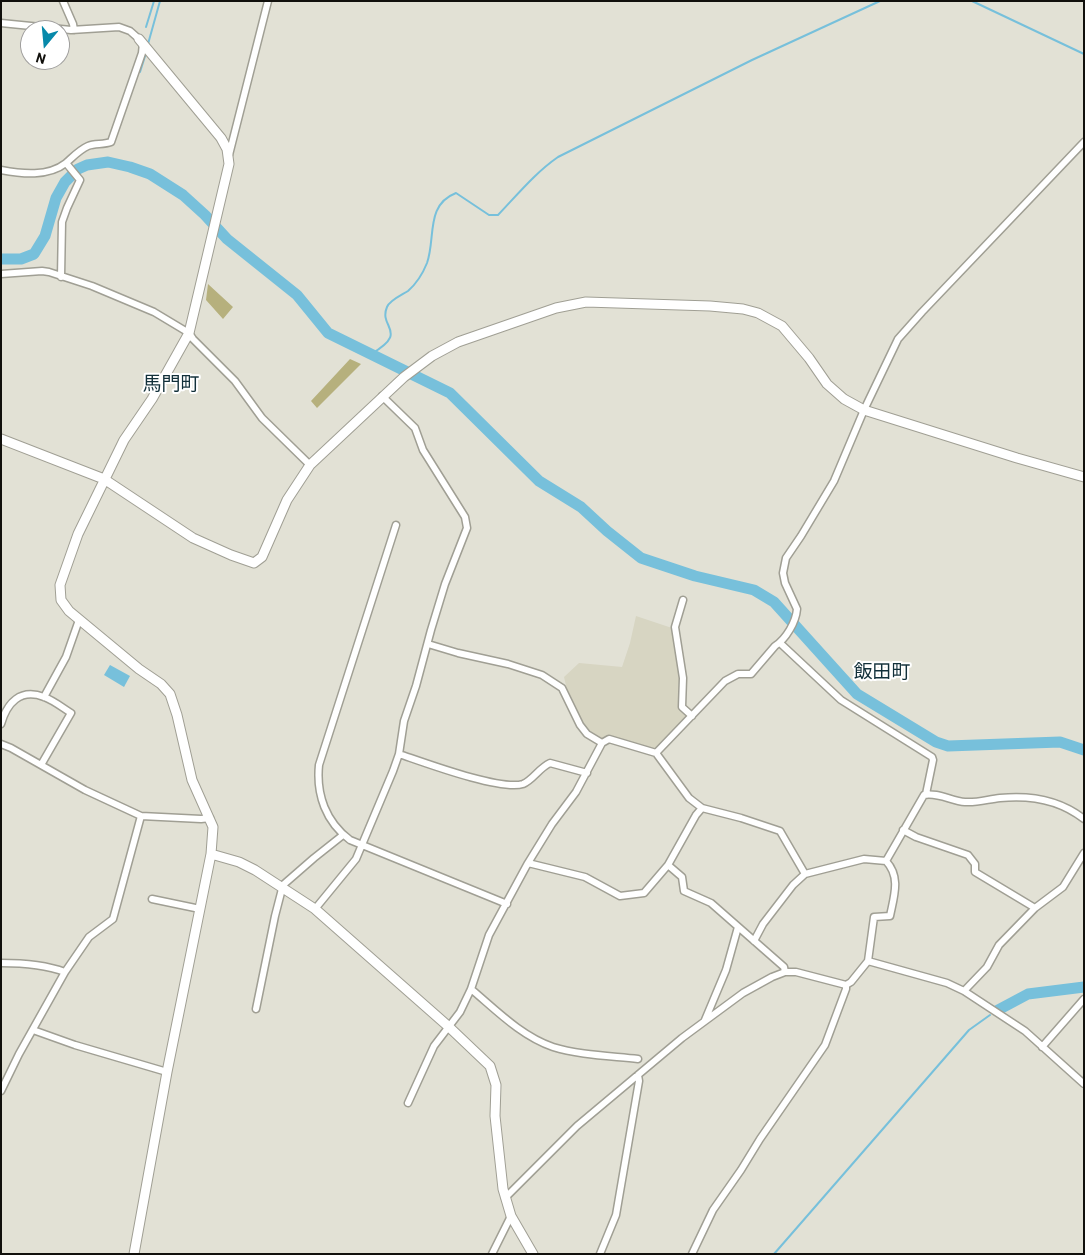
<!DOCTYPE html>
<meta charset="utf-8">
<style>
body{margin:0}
#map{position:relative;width:1085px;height:1255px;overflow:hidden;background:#e2e1d5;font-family:Barlow,sans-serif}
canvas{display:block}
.frame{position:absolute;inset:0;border:2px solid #11100c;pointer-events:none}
.north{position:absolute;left:20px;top:20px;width:50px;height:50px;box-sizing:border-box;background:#fff;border:1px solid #a09f9e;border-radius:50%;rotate:197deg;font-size:14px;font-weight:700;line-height:20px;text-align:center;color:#11100c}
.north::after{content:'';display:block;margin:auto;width:18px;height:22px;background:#0789aa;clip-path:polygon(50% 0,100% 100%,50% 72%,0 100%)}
</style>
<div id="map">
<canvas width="1085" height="1255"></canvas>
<div class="frame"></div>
<div class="north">N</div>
</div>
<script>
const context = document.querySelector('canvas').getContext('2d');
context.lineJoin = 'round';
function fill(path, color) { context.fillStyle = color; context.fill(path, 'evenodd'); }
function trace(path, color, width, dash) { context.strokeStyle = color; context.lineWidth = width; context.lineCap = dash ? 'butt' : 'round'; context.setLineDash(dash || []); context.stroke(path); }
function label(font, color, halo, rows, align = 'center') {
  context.font = font + ' Barlow,"Noto Sans JP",sans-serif'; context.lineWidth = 4; context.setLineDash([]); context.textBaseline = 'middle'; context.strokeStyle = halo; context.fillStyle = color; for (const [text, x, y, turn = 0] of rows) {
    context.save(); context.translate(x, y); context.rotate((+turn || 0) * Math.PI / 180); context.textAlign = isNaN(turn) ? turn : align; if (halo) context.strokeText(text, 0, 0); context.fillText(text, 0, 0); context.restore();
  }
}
fill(new Path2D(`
 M 636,616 L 672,628 L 676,649 L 680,677 L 680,709 L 688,716 L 655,751 L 608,736 L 602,740 L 589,732 L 582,723 L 569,698 L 564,677 L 579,663 L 622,667 L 630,643 Z`), '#d7d5c2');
fill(new Path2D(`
 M 208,284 L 233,307 L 223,319 L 206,300 Z
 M 350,359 L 361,364 L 317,408 L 311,401 Z`), '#b6b07d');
fill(new Path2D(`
 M 110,665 L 130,676 L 124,687 L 104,675 Z`), '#77c0db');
trace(new Path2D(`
 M 972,1 L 1084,54
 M 146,27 L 154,1
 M 148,44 L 160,1
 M 140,72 L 146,53
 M 371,354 C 410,331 378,328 387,307 C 390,300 402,295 408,291 C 416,284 423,273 427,263 C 436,238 425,205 456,193 L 489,215 L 498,215 C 518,194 535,173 558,157 L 752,60 L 880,1
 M 774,1254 L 969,1030 L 990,1015`), '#77c0db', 2);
trace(new Path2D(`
 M 1,259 L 21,259 L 34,254 L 45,236 L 56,198 L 65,182 L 78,169 L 87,165 L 108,162 L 130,167 L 150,174 L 183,195 L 205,215 L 227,239 L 297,295 L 328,333 L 450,393 L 539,481 L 581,507 L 607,531 L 641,558 L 695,576 L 754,590 L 774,602 L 857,694 L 936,742 L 948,746 L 1060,742 L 1084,750
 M 998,1010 L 1028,994 L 1084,987`), '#77c0db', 11);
const street = new Path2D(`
 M 63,1 L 73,24 L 74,30
 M 1,23 L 71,30 L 119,27 L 130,31 L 139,39
 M 229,155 L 268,1
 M 1,170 C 22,174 48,177 66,163 C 73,157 79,150 88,146 C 95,143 103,145 111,142 L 142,53 L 143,43
 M 1,274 L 42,271 L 49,272 L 92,286 L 154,312 L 189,333 L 193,339 L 235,381 L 262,418 L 310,465
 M 61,277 L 62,222 L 67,208 L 80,180 L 66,163
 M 396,525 L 319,765 C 316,795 326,822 350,840 L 507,904
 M 683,600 L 675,627 L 683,678 L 682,707 L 692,716
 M 780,643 L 841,700 L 932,757 L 933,760 L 926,794
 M 428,644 L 458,653 L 508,664 L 542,675 L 562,688 L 580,725 L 587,734 L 602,743
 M 44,697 L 66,657 L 79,620
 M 1,724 C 7,703 20,688 44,697 C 53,700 63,708 71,713 L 41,765
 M 1,744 L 11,748 L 85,790 L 141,816 L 201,819 L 210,818
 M 656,753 L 725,681 L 738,674 L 751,674 L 775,646 C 786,639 796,622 797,609 L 785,583 L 783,573 L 786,558 L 801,536 L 834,481 L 864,410 L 898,339 L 922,312 L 1084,142
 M 399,754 C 423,762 500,791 523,784 C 533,780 539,768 550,763 L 587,773
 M 903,830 L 916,837 L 968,855 L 975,864 L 975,872 L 1035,908
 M 528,863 L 585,877 L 620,896 L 644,893 L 668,865 L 696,815 L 702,808
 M 668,865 L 682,877 L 684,891 L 711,903 L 784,967 L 785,972
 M 152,899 L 200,909
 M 315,909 L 356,859 L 393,771 L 399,754 L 404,721 L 416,686 L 431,630 L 445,584 L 467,528 L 465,517 L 423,450 L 415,428 L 382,396
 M 754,941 L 763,924 L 793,885 L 805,874 L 864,859 L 886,861 L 924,795 C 937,792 952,801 965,802 C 977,803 989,799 1000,798 C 1030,795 1060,800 1084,819
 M 868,961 L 874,917 L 890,916 C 894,896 901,877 886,861
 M 1,963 C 22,963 46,965 65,972
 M 471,989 L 489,935 L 528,863 L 552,824 L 576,792 L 602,743 L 609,739 L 656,753 L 689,798 L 702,808 L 741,818 L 780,831 L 805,874
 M 964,991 L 987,967 L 999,945 L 1035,908 L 1063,887 L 1084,853
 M 256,1009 L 275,916 L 283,885 L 314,858 L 343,835
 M 705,1020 L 726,970 L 738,927
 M 33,1030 L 75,1045 L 167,1072
 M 1042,1047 L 1084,999
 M 1,1091 L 19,1054 L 65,972 L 89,937 L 113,919 L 141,816
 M 408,1103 L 434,1046 L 460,1012 L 471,989 C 496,1010 521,1036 553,1047 C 578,1055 611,1056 638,1059
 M 505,1198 L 577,1126 L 682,1038 L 743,993 L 772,977 L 785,972 L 796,972 L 846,985 L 851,982 L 868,961 L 947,983 L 964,991 L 1025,1031 L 1084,1084
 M 492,1254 L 511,1216
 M 600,1254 L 616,1215 L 639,1081 L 638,1075
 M 692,1254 L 713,1210 L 741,1170 L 760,1139 L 825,1045 L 846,989 L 846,985`);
const secondary = new Path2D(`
 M 1,439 L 104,479 L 193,538 L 231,555 L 254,563 L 262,557 L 287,500 L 310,465 L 404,377 L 432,356 L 458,342 L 556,308 L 586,302 L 710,306 L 743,309 L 758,313 L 782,326 L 809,358 L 827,384 L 844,399 L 864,410 L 1017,458 L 1084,477
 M 211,854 L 239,862 L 255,870 L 315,909 L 449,1027 L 490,1066 L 496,1085 L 495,1116 L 503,1189 L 511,1216 L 533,1254
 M 134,1254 L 167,1072 L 211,854 L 213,827 L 192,780 L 177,715 L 170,694 L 161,684 L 139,669 L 69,611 L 61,600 L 60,585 L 78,534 L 124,440 L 152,399 L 189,333 L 229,164 L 227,149 L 221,138 L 139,39`);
trace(street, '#a09f94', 9);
trace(secondary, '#a09f94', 11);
trace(street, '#fff', 6);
trace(secondary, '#fff', 9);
label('19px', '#12303a', '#fff', [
 ["馬門町",171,384],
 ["飯田町",882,672]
]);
</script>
